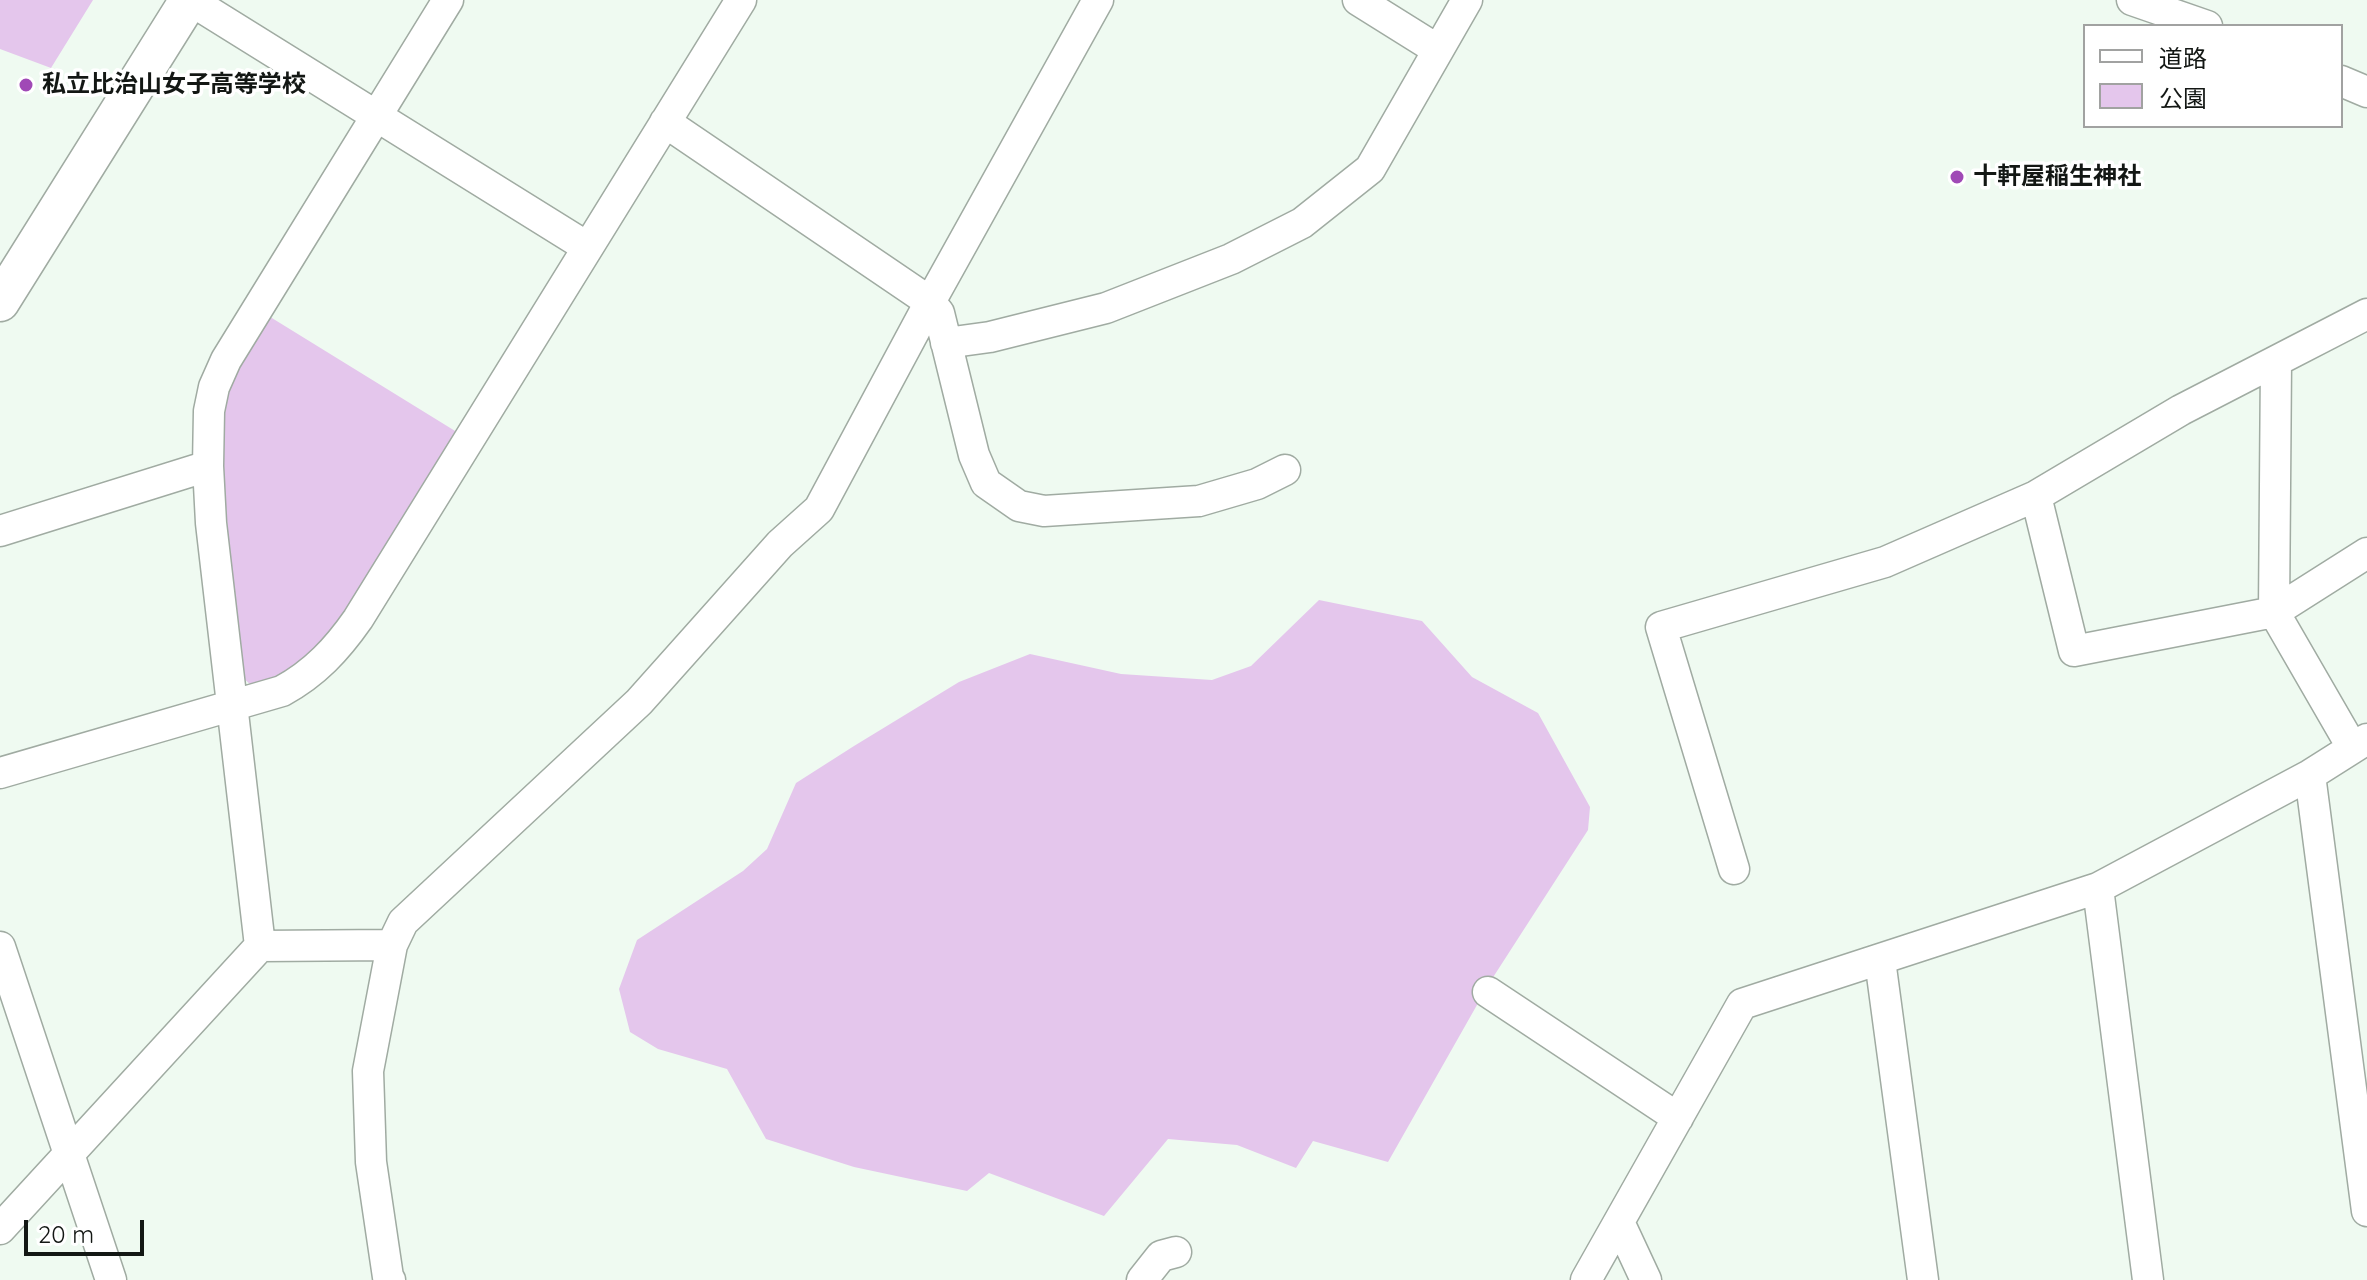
<!DOCTYPE html>
<meta charset="utf-8">
<style>
body{margin:0}
#map{position:relative;width:2367px;height:1280px;overflow:hidden;background:#effaf1;font-family:Quicksand,"Noto Sans JP",sans-serif}
canvas{display:block}
.legend{position:absolute;left:2083px;top:24px;width:260px;height:104px;box-sizing:border-box;background:#fff;border:2px solid #a1a2a1;margin:0;padding:10px 14px;list-style:none;font-size:24px;color:#131714}
.legend li{display:flex;align-items:center;gap:16px;height:40px}
.legend b{width:40px;border:2px solid #a1a2a1}
.scale{position:absolute;left:24px;top:1220px;width:120px;height:36px;box-sizing:border-box;border:4px solid #131714;border-top:0;padding-left:10px;font-size:24px;line-height:28px;white-space:nowrap;color:#131714;-webkit-text-stroke:6px #fff;paint-order:stroke}
</style>
<div id="map">
<canvas width="2367" height="1280"></canvas>
<ul class="legend">
<li><b style="height:10px;background:#fff"></b>道路</li>
<li><b style="height:22px;background:#e4c6ec"></b>公園</li>
</ul>
<div class="scale">20 m</div>
</div>
<script>
const context = document.querySelector('canvas').getContext('2d');
context.lineJoin = 'round';
function fill(path, color) { context.fillStyle = color; context.fill(path, 'evenodd'); }
function trace(path, color, width, dash) { context.strokeStyle = color; context.lineWidth = width; context.lineCap = dash ? 'butt' : 'round'; context.setLineDash(dash || []); context.stroke(path); }
function label(font, color, halo, rows, align = 'center') {
  context.font = font + ' Quicksand,"Noto Sans JP",sans-serif'; context.lineWidth = 7; context.setLineDash([]); context.textBaseline = 'middle'; context.strokeStyle = halo; context.fillStyle = color; for (const [text, x, y, turn = 0] of rows) {
    context.save(); context.translate(x, y); context.rotate((+turn || 0) * Math.PI / 180); context.textAlign = isNaN(turn) ? turn : align; if (halo) context.strokeText(text, 0, 0); context.fillText(text, 0, 0); context.restore();
  }
}
fill(new Path2D(`
 M 0,0 L 93,0 L 51,68 L 0,49 Z
 M 267,315 L 460,434 L 344,621 L 300,667 L 254,688 L 239,674 L 218,404 Z
 M 1319,600 L 1422,621 L 1472,677 L 1538,713 L 1590,807 L 1588,830 L 1490,982 L 1388,1162 L 1313,1141 L 1296,1168 L 1237,1145 L 1168,1139 L 1104,1216 L 989,1173 L 967,1191 L 854,1167 L 766,1139 L 727,1069 L 658,1049 L 630,1032 L 619,989 L 637,940 L 743,871 L 767,849 L 796,783 L 854,746 L 959,682 L 1030,654 L 1121,674 L 1212,680 L 1251,666 Z`), '#e4c6ec');
const minor = new Path2D(`
 M 190,0 L 587,247
 M 1358,0 L 1438,50
 M 2132,0 L 2207,26
 M 2341,81 L 2367,92
 M 665,122 L 930,302 L 939,313 L 974,455 L 986,483 L 1019,506 L 1044,511 L 1199,501 L 1257,484 L 1285,470
 M 946,343 L 990,337 L 1106,308 L 1231,259 L 1302,223 L 1370,169 L 1467,0
 M 2036,496 L 2074,651 L 2274,612 L 2367,553
 M 0,531 L 208,466
 M 2352,747 L 2274,612 L 2276,361 L 2367,314
 M 0,773 L 282,691 C 315,673 337,649 358,619 L 741,0
 M 2310,775 L 2367,1211
 M 1734,869 L 1661,627 L 1885,562 L 2036,496 L 2181,410 L 2276,361
 M 2098,888 L 2148,1280
 M 260,946 L 392,945 L 403,922 L 639,702 L 780,544 L 819,509 L 930,302 L 1098,0
 M 0,947 L 111,1280
 M 1880,960 L 1923,1280
 M 1488,992 L 1678,1118
 M 1619,1222 L 1646,1280
 M 0,1229 L 260,946 L 211,523 L 208,466 L 209,411 L 214,387 L 226,360 L 448,0
 M 390,1280 L 388,1277 L 371,1162 L 368,1071 L 392,945
 M 1142,1280 L 1161,1256 L 1176,1252
 M 1586,1280 L 1742,1004 L 2098,888 L 2310,775 L 2367,739`);
const tertiary = new Path2D(`
 M 0,302 L 189,0`);
trace(minor, '#a0aba2', 33);
trace(tertiary, '#a0aba2', 41);
trace(minor, '#fff', 30);
trace(tertiary, '#fff', 38);
for (const [x, y, r, color] of [
 [26,85,8,"#a049b6"],
 [1957,177,8,"#a049b6"]
]) { const dot = new Path2D(); dot.arc(x, y, r, 0, 2 * Math.PI); context.fillStyle = color; context.fill(dot); trace(dot, '#fff', 3); }
label('bold 24px', '#131714', '#fff', [
 ["私立比治山女子高等学校",42,85],
 ["十軒屋稲生神社",1973,177]
], 'left');
</script>
